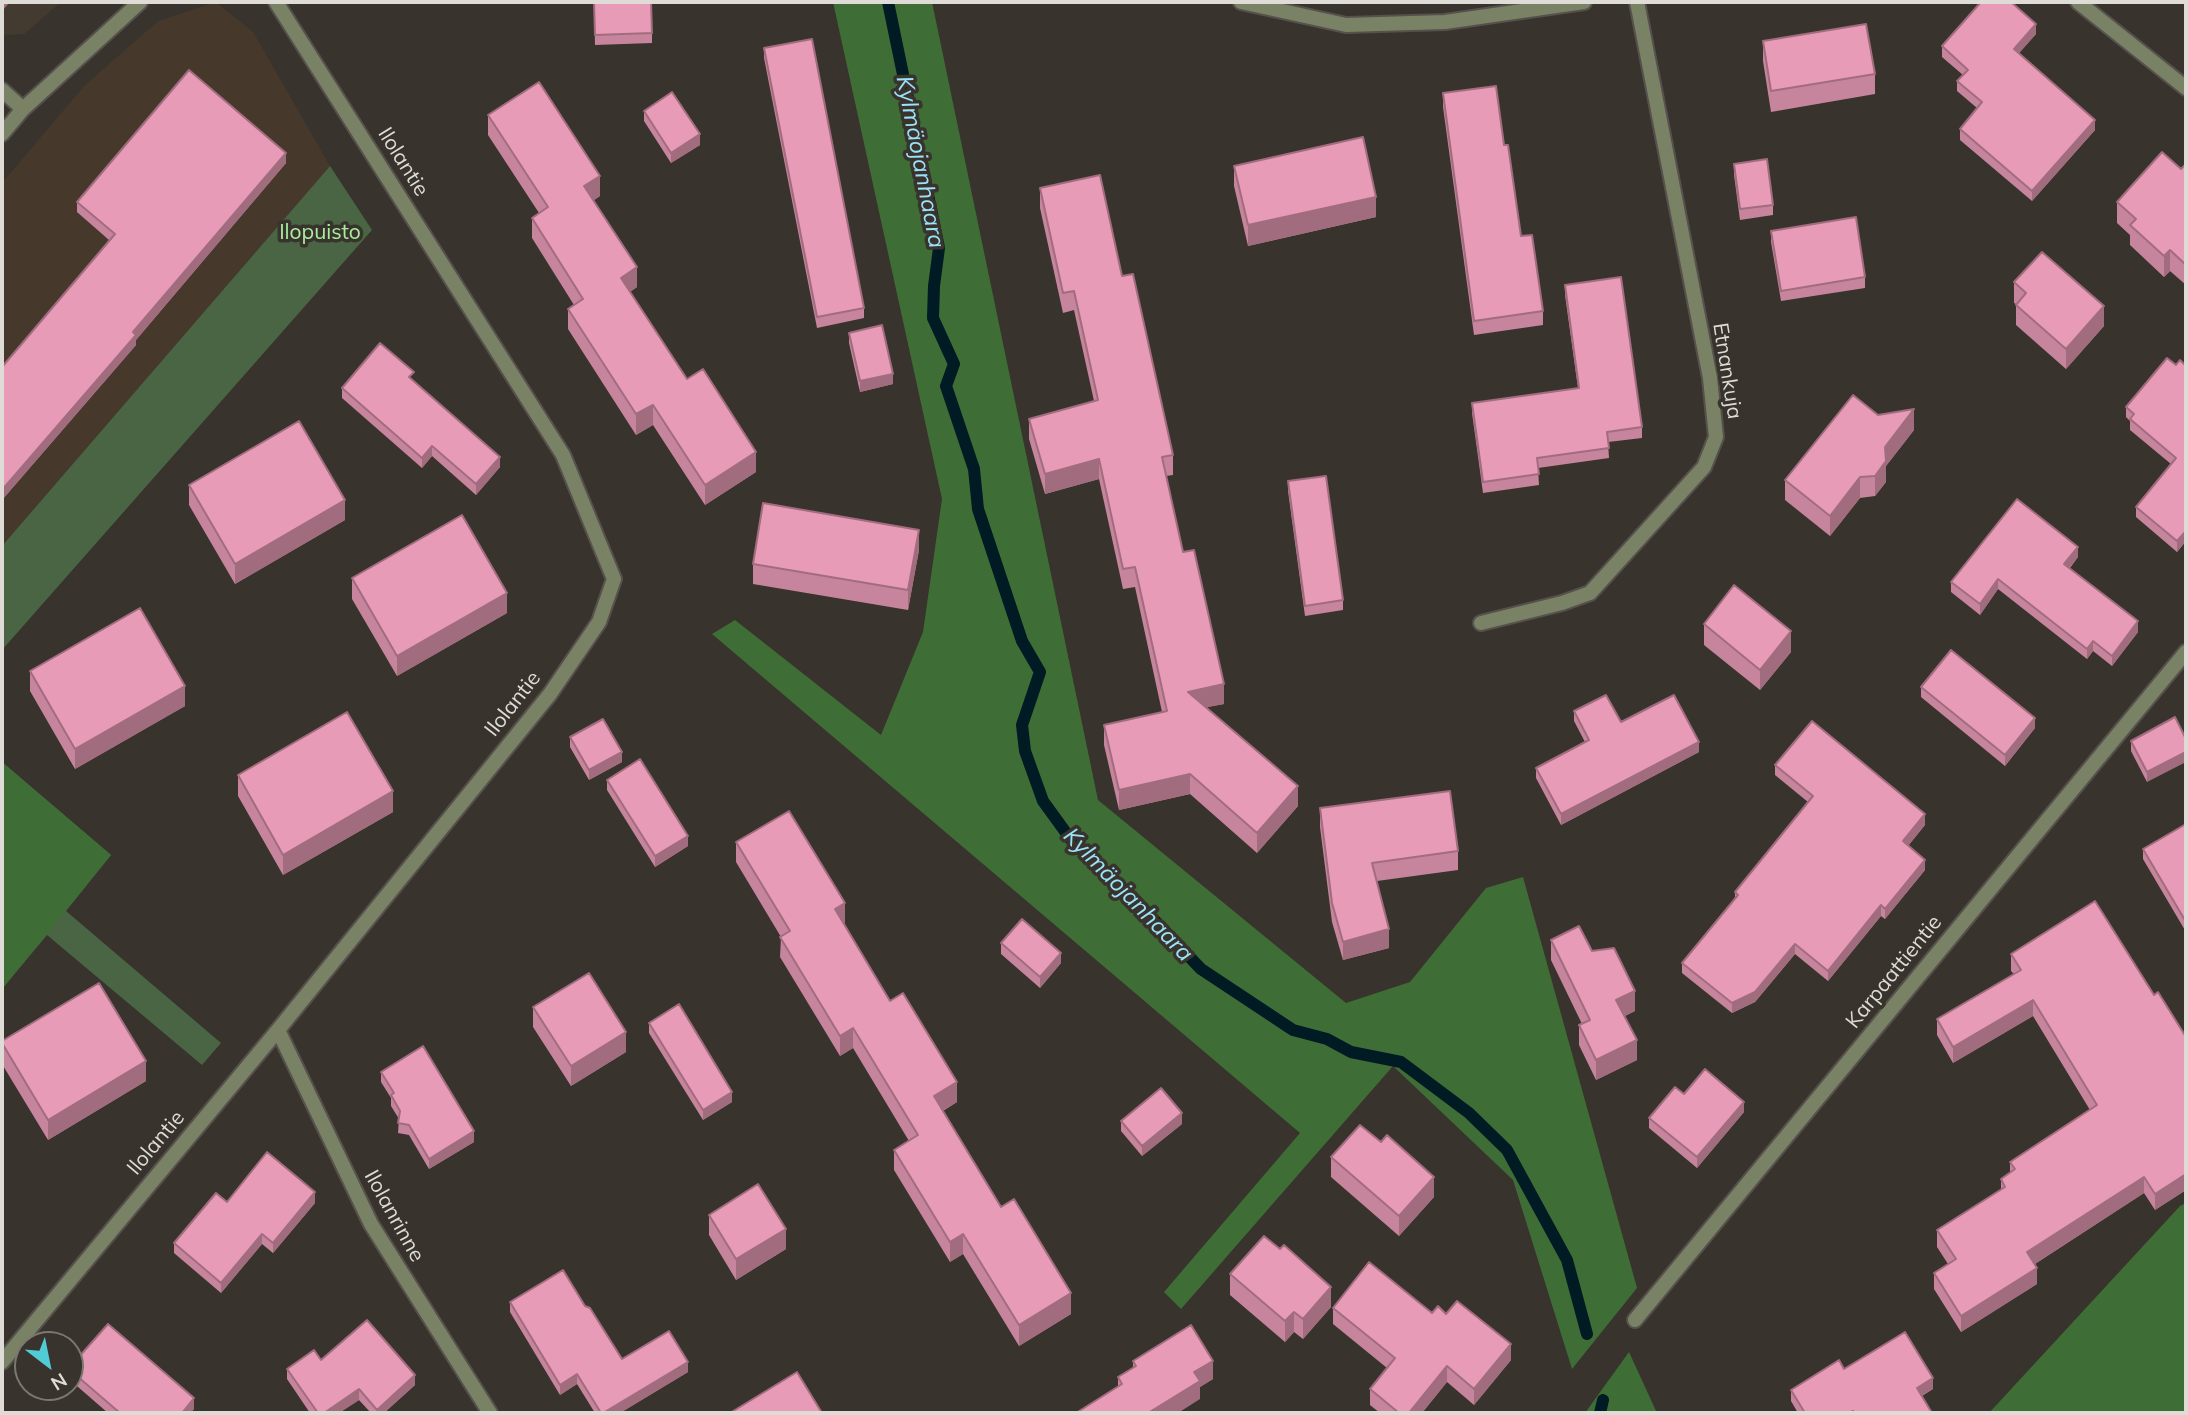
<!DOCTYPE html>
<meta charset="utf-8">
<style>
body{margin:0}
#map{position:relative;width:2188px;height:1415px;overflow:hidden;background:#38332d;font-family:Mulish,sans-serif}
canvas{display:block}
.frame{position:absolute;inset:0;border:4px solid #dfdcd8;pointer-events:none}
.north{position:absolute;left:14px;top:1331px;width:70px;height:70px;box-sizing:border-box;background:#38332d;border:2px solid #7b7771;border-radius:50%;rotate:148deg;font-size:19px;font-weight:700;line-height:28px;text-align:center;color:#dfdcd8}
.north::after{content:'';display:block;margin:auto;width:24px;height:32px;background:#51ccd4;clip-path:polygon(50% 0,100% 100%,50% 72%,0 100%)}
</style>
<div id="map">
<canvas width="2188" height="1415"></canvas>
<div class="frame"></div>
<div class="north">N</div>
</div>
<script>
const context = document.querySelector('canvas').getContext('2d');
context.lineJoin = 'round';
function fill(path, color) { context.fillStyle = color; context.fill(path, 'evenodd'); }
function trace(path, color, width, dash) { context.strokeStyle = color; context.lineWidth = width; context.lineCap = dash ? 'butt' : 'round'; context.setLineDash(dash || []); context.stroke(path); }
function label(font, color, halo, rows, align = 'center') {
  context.font = font + ' Mulish,sans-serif'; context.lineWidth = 7; context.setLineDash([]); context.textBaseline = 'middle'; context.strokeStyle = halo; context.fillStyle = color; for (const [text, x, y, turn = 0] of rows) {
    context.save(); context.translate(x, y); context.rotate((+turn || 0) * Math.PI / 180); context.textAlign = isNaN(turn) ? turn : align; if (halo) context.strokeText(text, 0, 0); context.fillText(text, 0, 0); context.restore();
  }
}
fill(new Path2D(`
 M 2,2 L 61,2 L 24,34 L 2,35 Z`), '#443b30');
fill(new Path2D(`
 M 216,2 L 253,32 L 330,166 L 2,546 L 2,183 L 85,85 L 158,21 Z`), '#46392b');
fill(new Path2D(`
 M 330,166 L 372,230 L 2,650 L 2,546 Z
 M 2,762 L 111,855 L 66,911 L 221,1043 L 202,1065 L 47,935 L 2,989 Z`), '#4a6544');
fill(new Path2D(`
 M 833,2 L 932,2 L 1098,800 L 1346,1003 L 1410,982 L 1486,888 L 1523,877 L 1637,1288 L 1572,1369 L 1513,1180 L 1393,1066 L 1181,1309 L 1164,1292 L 1300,1133 L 712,634 L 735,620 L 881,735 L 923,632 L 942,499 Z
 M 2,762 L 111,855 L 2,989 Z
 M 2186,1203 L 2186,1413 L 1989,1413 L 2180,1206 Z
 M 1629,1352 L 1657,1413 L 1585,1413 Z`), '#3f6d36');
trace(new Path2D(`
 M 888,2 L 939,248 L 934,286 L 933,318 L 954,364 L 946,386 L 974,469 L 978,509 L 1022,641 L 1040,672 L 1022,725 L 1025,751 L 1043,801 L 1072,841 L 1135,900 L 1201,969 L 1293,1030 L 1327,1039 L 1351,1052 L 1401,1062 L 1469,1113 L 1507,1150 L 1567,1260 L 1587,1334
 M 1600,1413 L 1603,1400`), '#001b23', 12);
const street = new Path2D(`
 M 1241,2 L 1346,25 L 1445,22 L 1584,2
 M 2078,2 L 2186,88
 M 2,90 L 23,109
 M 2,134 L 23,109 L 140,2
 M 1481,623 L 1562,603 L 1590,593 L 1704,467 L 1716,437 L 1710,378 L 1637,2
 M 278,1030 L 371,1224 L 490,1413
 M 1635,1320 L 2186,652
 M 2,1362 L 278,1030 L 550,694 L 599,622 L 614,579 L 563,455 L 276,2`);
trace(street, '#56514c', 18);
trace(street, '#7a8265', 14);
fill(new Path2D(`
 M 594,2 L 652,33 L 652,43 L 595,45 Z
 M 2036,34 L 2019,53 L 2095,130 L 2032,201 L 1960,140 L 1960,129 L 1977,108 L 1957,91 L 1957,81 L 1963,75 L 1942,57 L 1942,46 Z
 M 1763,41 L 1875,74 L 1875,94 L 1771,112 L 1763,61 Z
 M 764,48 L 864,308 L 864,318 L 817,328 L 764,58 Z
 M 1443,93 L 1504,145 L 1521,236 L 1543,311 L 1543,325 L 1474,335 L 1443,107 Z
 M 644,111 L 700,145 L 671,163 L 644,121 Z
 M 488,115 L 600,196 L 594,200 L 637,287 L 630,292 L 687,379 L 756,472 L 705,505 L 653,425 L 636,435 L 568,329 L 568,309 L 574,305 L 532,238 L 532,218 L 539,213 L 488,135 Z
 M 286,163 L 136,340 L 136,345 L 2,500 L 2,367 L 109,240 L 77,212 L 77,202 Z
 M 1734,164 L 1773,205 L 1773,215 L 1740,220 L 1734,175 Z
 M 2186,164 L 2186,285 L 2170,271 L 2164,277 L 2130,245 L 2130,235 L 2117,223 L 2117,202 L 2181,169 Z
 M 1234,166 L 1376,217 L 1248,246 L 1234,186 Z
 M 1040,188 L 1122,276 L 1173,455 L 1173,475 L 1166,476 L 1183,552 L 1224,704 L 1207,707 L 1298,806 L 1257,853 L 1190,794 L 1119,810 L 1104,745 L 1104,725 L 1162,712 L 1135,587 L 1123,589 L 1099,479 L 1045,494 L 1029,439 L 1029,419 L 1094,401 L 1074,310 L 1063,313 L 1040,208 Z
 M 1771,231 L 1865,277 L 1865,288 L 1781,301 L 1771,242 Z
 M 2014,282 L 2104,326 L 2066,369 L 2016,325 L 2016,304 L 2014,303 Z
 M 1565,285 L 1642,427 L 1642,438 L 1608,442 L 1609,458 L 1538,468 L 1539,485 L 1483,493 L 1472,413 L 1472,403 L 1578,388 L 1565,295 Z
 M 849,333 L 893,384 L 860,392 L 849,343 Z
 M 2176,365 L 2186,366 L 2186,541 L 2177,552 L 2136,517 L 2136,507 L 2171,464 L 2130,430 L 2130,421 L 2126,417 L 2126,407 Z
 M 414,381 L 500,467 L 476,495 L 432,456 L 422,468 L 342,398 L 342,388 Z
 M 1878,415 L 1914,430 L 1886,466 L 1886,482 L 1875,496 L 1860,498 L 1830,536 L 1785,500 L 1785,480 Z
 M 1288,481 L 1343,600 L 1343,610 L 1305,616 L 1288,491 Z
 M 189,485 L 345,520 L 235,584 L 189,505 Z
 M 919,550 L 908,610 L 753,584 L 753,564 Z
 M 2078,557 L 2070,568 L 2138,632 L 2112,666 L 2093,651 L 2087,659 L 1998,589 L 1980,615 L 1951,592 L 1951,582 Z
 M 352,578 L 507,613 L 397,676 L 352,599 Z
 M 1704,624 L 1791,652 L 1760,690 L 1704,645 Z
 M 30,671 L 185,706 L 75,769 L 30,691 Z
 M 1921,687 L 2035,728 L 2005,766 L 1921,697 Z
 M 1574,711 L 1621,722 L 1699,752 L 1561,825 L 1536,778 L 1536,768 L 1585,742 L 1574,721 Z
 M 2175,717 L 2147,782 L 2131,751 L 2131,741 Z
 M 570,737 L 622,762 L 589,780 L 570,747 Z
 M 1775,765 L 1925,825 L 1908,846 L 1925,870 L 1885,919 L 1881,916 L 1828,981 L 1795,954 L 1755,1002 L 1732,1013 L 1682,973 L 1682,963 L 1735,899 L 1735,892 L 1808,802 L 1775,775 Z
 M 238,775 L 393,812 L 283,875 L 238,796 Z
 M 607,780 L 688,846 L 655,867 L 607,790 Z
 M 1320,808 L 1458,851 L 1458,870 L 1377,881 L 1389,948 L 1343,960 L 1332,922 L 1320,827 Z
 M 2186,824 L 2186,932 L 2143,859 L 2143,849 Z
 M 736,842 L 845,923 L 844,924 L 890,1001 L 957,1102 L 943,1111 L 1001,1207 L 1071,1314 L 1019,1346 L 963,1254 L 950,1262 L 894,1170 L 894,1150 L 909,1141 L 853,1048 L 840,1056 L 780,957 L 781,937 L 736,862 Z
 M 1551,940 L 1592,951 L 1635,1011 L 1625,1016 L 1637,1060 L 1596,1080 L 1579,1045 L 1579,1025 L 1582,1024 L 1551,960 Z
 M 1001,943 L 1061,963 L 1040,988 L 1001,954 Z
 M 2011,954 L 2154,995 L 2186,1037 L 2186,1190 L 2155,1210 L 2144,1193 L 2035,1264 L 2037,1284 L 1961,1332 L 1934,1289 L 1934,1273 L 1948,1264 L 1937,1247 L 1937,1230 L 2001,1190 L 2001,1179 L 2010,1173 L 2010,1162 L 2090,1110 L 2033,1016 L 1953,1063 L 1937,1035 L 1937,1019 L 2014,974 L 2011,971 Z
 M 533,1007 L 626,1052 L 571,1086 L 533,1027 Z
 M 649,1023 L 732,1102 L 703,1120 L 649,1033 Z
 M 2,1041 L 146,1081 L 48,1140 L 2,1064 Z
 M 381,1072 L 474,1142 L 429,1169 L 409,1135 L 398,1133 L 399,1119 L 391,1106 L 391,1098 L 381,1082 Z
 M 1684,1094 L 1744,1112 L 1697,1168 L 1649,1128 L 1649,1118 Z
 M 1121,1121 L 1182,1124 L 1142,1156 L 1121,1131 Z
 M 1331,1157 L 1434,1197 L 1399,1236 L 1331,1177 Z
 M 227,1202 L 315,1203 L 273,1253 L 262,1244 L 221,1293 L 174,1253 L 174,1243 Z
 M 709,1215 L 786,1249 L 736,1280 L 709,1235 Z
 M 1280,1249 L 1331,1307 L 1303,1339 L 1294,1332 L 1285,1342 L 1230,1295 L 1230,1274 Z
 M 510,1302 L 585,1306 L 622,1359 L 688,1372 L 620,1413 L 595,1413 L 577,1384 L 560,1395 L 510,1312 Z
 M 1333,1308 L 1446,1314 L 1511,1360 L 1474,1405 L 1447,1382 L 1422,1413 L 1380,1413 L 1370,1405 L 1370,1389 L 1387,1368 L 1333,1324 Z
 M 321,1360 L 415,1385 L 384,1413 L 371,1413 L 359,1400 L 339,1413 L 310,1413 L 287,1379 L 287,1369 Z
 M 1133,1361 L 1213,1379 L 1200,1387 L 1200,1399 L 1118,1387 L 1118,1377 L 1133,1368 Z
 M 70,1367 L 194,1409 L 190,1413 L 108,1413 L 70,1380 Z
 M 1844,1369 L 1933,1389 L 1922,1396 L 1932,1413 L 1798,1413 L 1791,1401 L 1791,1390 Z`), '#c7859d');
fill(new Path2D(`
 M 2,2 L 10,2 L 2,11 Z
 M 2036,24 L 2036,34 L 2014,59 L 2014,49 Z
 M 2095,120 L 2095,130 L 2032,201 L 2032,191 Z
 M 700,134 L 700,145 L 671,163 L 671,153 Z
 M 286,153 L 286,163 L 136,340 L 136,345 L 2,500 L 2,490 L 133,332 Z
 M 600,176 L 600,196 L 584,207 L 584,186 Z
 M 1376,197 L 1376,217 L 1248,246 L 1248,225 Z
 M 2170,250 L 2170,271 L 2164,277 L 2164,256 Z
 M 637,267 L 637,287 L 621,298 L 621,278 Z
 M 2104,306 L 2104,326 L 2066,369 L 2066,349 Z
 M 893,374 L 893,384 L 860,392 L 860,381 Z
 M 653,405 L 653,425 L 636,435 L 636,414 Z
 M 1914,409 L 1914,430 L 1886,466 L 1886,482 L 1875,496 L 1875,476 L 1885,447 Z
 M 432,446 L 432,456 L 422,468 L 422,458 Z
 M 756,452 L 756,472 L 705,505 L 705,485 Z
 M 500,457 L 500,467 L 476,495 L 476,484 Z
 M 1099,459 L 1099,479 L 1045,494 L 1045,474 Z
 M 1860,477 L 1860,498 L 1830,536 L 1830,516 Z
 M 345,500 L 345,520 L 235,584 L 235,564 Z
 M 919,530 L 919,550 L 908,610 L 908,590 Z
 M 2186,531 L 2186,541 L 2177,552 L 2177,541 Z
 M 2078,547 L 2078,557 L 2064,574 L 2064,564 Z
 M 1998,579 L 1998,589 L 1980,615 L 1980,604 Z
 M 507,593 L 507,613 L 397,676 L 397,656 Z
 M 2138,621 L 2138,632 L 2112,666 L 2112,656 Z
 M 1791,631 L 1791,652 L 1760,690 L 1760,670 Z
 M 2093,641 L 2093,651 L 2087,659 L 2087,649 Z
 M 1224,684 L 1224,704 L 1188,711 L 1188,692 Z
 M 185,686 L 185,706 L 75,769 L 75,749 Z
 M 2035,718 L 2035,728 L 2005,766 L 2005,755 Z
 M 1699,742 L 1699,752 L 1561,825 L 1561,814 Z
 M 622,752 L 622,762 L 589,780 L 589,770 Z
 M 2186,752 L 2186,762 L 2147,782 L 2147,772 Z
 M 1190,774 L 1190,794 L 1119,810 L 1119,790 Z
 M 1298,786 L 1298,806 L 1257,853 L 1257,833 Z
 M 393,791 L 393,812 L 283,875 L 283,855 Z
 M 1925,814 L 1925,825 L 1903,852 L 1903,841 Z
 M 688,836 L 688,846 L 655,867 L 655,856 Z
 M 1925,860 L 1925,870 L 1885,919 L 1885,909 Z
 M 845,903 L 845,923 L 835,929 L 835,909 Z
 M 1881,905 L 1881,916 L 1828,981 L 1828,971 Z
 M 1389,929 L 1389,948 L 1343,960 L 1343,942 Z
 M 1795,944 L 1795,954 L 1755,1002 L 1732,1013 L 1732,1003 Z
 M 1061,953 L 1061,963 L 1040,988 L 1040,977 Z
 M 1635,991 L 1635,1011 L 1616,1020 L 1616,1000 Z
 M 2033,1000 L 2033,1016 L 1953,1063 L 1953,1047 Z
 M 853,1028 L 853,1048 L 840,1056 L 840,1036 Z
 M 626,1032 L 626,1052 L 571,1086 L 571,1066 Z
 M 1637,1040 L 1637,1060 L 1596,1080 L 1596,1060 Z
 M 146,1061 L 146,1081 L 48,1140 L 48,1120 Z
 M 957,1082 L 957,1102 L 934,1116 L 934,1096 Z
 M 732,1092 L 732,1102 L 703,1120 L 703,1110 Z
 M 1744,1102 L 1744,1112 L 1697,1168 L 1697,1157 Z
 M 1182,1113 L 1182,1124 L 1142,1156 L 1142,1146 Z
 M 474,1131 L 474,1142 L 429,1169 L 429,1159 Z
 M 2186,1174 L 2186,1190 L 2155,1210 L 2155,1194 Z
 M 1434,1177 L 1434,1197 L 1399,1236 L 1399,1216 Z
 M 2144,1177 L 2144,1193 L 2027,1269 L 2027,1252 Z
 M 315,1192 L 315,1203 L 273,1253 L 273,1243 Z
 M 786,1229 L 786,1249 L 736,1280 L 736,1259 Z
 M 262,1234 L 262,1244 L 221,1293 L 221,1283 Z
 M 963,1234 L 963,1254 L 950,1262 L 950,1242 Z
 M 2037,1268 L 2037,1284 L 1961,1332 L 1961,1316 Z
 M 1331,1287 L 1331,1307 L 1303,1339 L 1303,1319 Z
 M 1071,1293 L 1071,1314 L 1019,1346 L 1019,1325 Z
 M 1294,1312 L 1294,1332 L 1285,1342 L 1285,1321 Z
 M 1511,1344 L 1511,1360 L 1474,1405 L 1474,1389 Z
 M 1213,1361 L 1213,1379 L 1200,1387 L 1200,1399 L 1178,1413 L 1148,1413 L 1194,1372 Z
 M 688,1362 L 688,1372 L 620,1413 L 603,1413 Z
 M 1447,1366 L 1447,1382 L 1422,1413 L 1409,1413 Z
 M 577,1374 L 577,1384 L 560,1395 L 560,1385 Z
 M 415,1375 L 415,1385 L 384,1413 L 377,1413 L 377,1410 Z
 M 1933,1378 L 1933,1389 L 1917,1398 L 1917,1388 Z
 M 359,1389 L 359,1400 L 339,1413 L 324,1413 Z
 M 194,1398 L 194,1409 L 190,1413 L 182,1413 Z`), '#a26c7f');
const building = new Path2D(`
 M 594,2 L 651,2 L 652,33 L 595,35 Z
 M 1981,2 L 2011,2 L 2036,24 L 2014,49 L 2095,120 L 2032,191 L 1960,129 L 1982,102 L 1957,81 L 1968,70 L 1942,46 Z
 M 1866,24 L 1875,74 L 1771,91 L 1763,41 Z
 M 812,39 L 864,308 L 817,317 L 764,48 Z
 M 189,70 L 286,153 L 133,332 L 136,335 L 2,490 L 2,367 L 115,234 L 77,202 Z
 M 539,82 L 600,176 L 584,186 L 637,267 L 621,278 L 687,379 L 703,369 L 756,452 L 705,485 L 653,405 L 636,414 L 568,309 L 583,299 L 532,218 L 548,207 L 488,115 Z
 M 1496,86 L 1504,145 L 1508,145 L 1521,236 L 1532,235 L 1543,311 L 1474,321 L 1443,93 Z
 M 672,92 L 700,134 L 671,153 L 644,111 Z
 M 1363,137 L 1376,197 L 1248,225 L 1234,166 Z
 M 2162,152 L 2181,169 L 2186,164 L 2186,265 L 2170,250 L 2164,256 L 2130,225 L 2136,219 L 2117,202 Z
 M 1767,159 L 1773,205 L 1740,209 L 1734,164 Z
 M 1100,175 L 1122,276 L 1133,274 L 1173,455 L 1162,457 L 1183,552 L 1194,550 L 1224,684 L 1188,692 L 1298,786 L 1257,833 L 1190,774 L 1119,790 L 1104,725 L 1167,711 L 1135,567 L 1123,569 L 1099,459 L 1045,474 L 1029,419 L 1098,400 L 1074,291 L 1063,293 L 1040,188 Z
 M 1856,217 L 1865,277 L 1781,291 L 1771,231 Z
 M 2042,252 L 2104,306 L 2066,349 L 2016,305 L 2026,293 L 2014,282 Z
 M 1621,277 L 1642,427 L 1607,432 L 1609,448 L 1537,458 L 1539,474 L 1483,482 L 1472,403 L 1579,388 L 1565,285 Z
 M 882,325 L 893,374 L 860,381 L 849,333 Z
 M 380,343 L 414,372 L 409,377 L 500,457 L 476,484 L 432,446 L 422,458 L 342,388 Z
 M 2167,358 L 2176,365 L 2180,360 L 2186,366 L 2186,531 L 2177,541 L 2136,507 L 2176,458 L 2130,419 L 2134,414 L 2126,407 Z
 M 1853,395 L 1878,415 L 1914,409 L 1885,447 L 1886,461 L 1875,476 L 1860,477 L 1830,516 L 1785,480 Z
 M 299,421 L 345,500 L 235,564 L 189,485 Z
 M 1326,476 L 1343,600 L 1305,606 L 1288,481 Z
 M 2017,499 L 2078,547 L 2064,564 L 2138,621 L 2112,656 L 2093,641 L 2087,649 L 1998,579 L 1980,604 L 1951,582 Z
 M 763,503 L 919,530 L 908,590 L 753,564 Z
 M 462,515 L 507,593 L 397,656 L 352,578 Z
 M 1734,585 L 1791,631 L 1760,670 L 1704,624 Z
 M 140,608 L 185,686 L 75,749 L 30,671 Z
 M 1951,650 L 2035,718 L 2005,755 L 1921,687 Z
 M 1606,695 L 1621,722 L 1674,695 L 1699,742 L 1561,814 L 1536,768 L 1589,740 L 1574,711 Z
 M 347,712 L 393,791 L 283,855 L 238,775 Z
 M 2175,717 L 2186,739 L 2186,752 L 2147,772 L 2131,741 Z
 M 603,719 L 622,752 L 589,770 L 570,737 Z
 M 1812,721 L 1925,814 L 1903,841 L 1925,860 L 1885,909 L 1881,905 L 1828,971 L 1795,944 L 1755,992 L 1732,1003 L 1682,963 L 1738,895 L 1735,892 L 1813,796 L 1775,765 Z
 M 640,759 L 688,836 L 655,856 L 607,780 Z
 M 1450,791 L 1458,851 L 1372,863 L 1389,929 L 1343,942 L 1332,903 L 1320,808 Z
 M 789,811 L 845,903 L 835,909 L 890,1001 L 903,993 L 957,1082 L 934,1096 L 1001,1207 L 1014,1199 L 1071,1293 L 1019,1325 L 963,1234 L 950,1242 L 894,1150 L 918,1135 L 853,1028 L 840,1036 L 780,937 L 790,931 L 736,842 Z
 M 2186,824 L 2186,922 L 2143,849 Z
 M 2095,901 L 2154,995 L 2158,992 L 2186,1037 L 2186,1174 L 2155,1194 L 2144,1177 L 2027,1252 L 2037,1268 L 1961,1316 L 1934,1273 L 1956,1259 L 1937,1230 L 2005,1187 L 2001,1179 L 2015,1169 L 2010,1162 L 2097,1105 L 2033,1000 L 1953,1047 L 1937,1019 L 2021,970 L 2011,954 Z
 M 1022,919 L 1061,953 L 1040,977 L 1001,943 Z
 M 1579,926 L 1592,951 L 1614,948 L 1635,991 L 1616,1000 L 1637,1040 L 1596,1060 L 1579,1025 L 1590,1020 L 1551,940 Z
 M 589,973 L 626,1032 L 571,1066 L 533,1007 Z
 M 99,983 L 146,1061 L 48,1120 L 2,1043 L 2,1041 Z
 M 679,1004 L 732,1092 L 703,1110 L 649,1023 Z
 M 423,1046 L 474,1131 L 429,1159 L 409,1125 L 398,1123 L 400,1111 L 391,1095 L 394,1093 L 381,1072 Z
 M 1705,1069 L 1744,1102 L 1697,1157 L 1649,1118 L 1675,1087 L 1684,1094 Z
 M 1161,1088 L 1182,1113 L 1142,1146 L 1121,1121 Z
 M 1360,1125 L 1381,1142 L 1387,1135 L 1434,1177 L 1399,1216 L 1331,1157 Z
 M 267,1152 L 315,1192 L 273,1243 L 262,1234 L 221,1283 L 174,1243 L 216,1193 L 227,1202 Z
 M 758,1184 L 786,1229 L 736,1259 L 709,1215 Z
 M 1264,1236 L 1280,1249 L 1284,1245 L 1331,1287 L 1303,1319 L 1294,1312 L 1285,1321 L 1230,1274 Z
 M 1369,1262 L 1432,1313 L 1438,1306 L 1446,1314 L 1457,1301 L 1511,1344 L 1474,1389 L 1447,1366 L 1409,1413 L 1399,1413 L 1370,1389 L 1395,1358 L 1333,1308 Z
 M 563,1270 L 585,1306 L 590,1308 L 622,1359 L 669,1331 L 688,1362 L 603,1413 L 601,1413 L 577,1374 L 560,1385 L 510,1302 Z
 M 367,1320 L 415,1375 L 377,1410 L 359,1389 L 324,1413 L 318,1413 L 287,1369 L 314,1350 L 321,1360 Z
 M 108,1324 L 194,1398 L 182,1413 L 120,1413 L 70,1370 L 70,1367 Z
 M 1191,1325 L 1213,1361 L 1194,1372 L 1200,1381 L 1148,1413 L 1076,1413 L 1122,1384 L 1118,1377 L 1136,1366 L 1133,1361 Z
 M 1905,1332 L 1933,1378 L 1917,1388 L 1932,1413 L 1855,1413 L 1853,1411 L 1849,1413 L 1805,1413 L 1791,1390 L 1839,1360 L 1844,1369 Z
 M 797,1372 L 822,1413 L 730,1413 Z`);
fill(building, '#e79bb6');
trace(building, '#a26c7f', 2);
label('21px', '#dfdcd8', '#38332d', [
 ["Ilolantie",403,162,58],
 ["Etnankuja",1727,371,81],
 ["Ilolantie",513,704,-52],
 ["Karpaattientie",1894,972,-51],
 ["Ilolantie",156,1143,-50],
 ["Ilolanrinne",394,1216,61]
]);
label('21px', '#aaed9c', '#38332d', [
 ["Ilopuisto",320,233]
]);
label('italic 23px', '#9ce2f8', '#38332d', [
 ["Kylmäojanhaara",920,162,79],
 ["Kylmäojanhaara",1128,895,46]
]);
</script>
